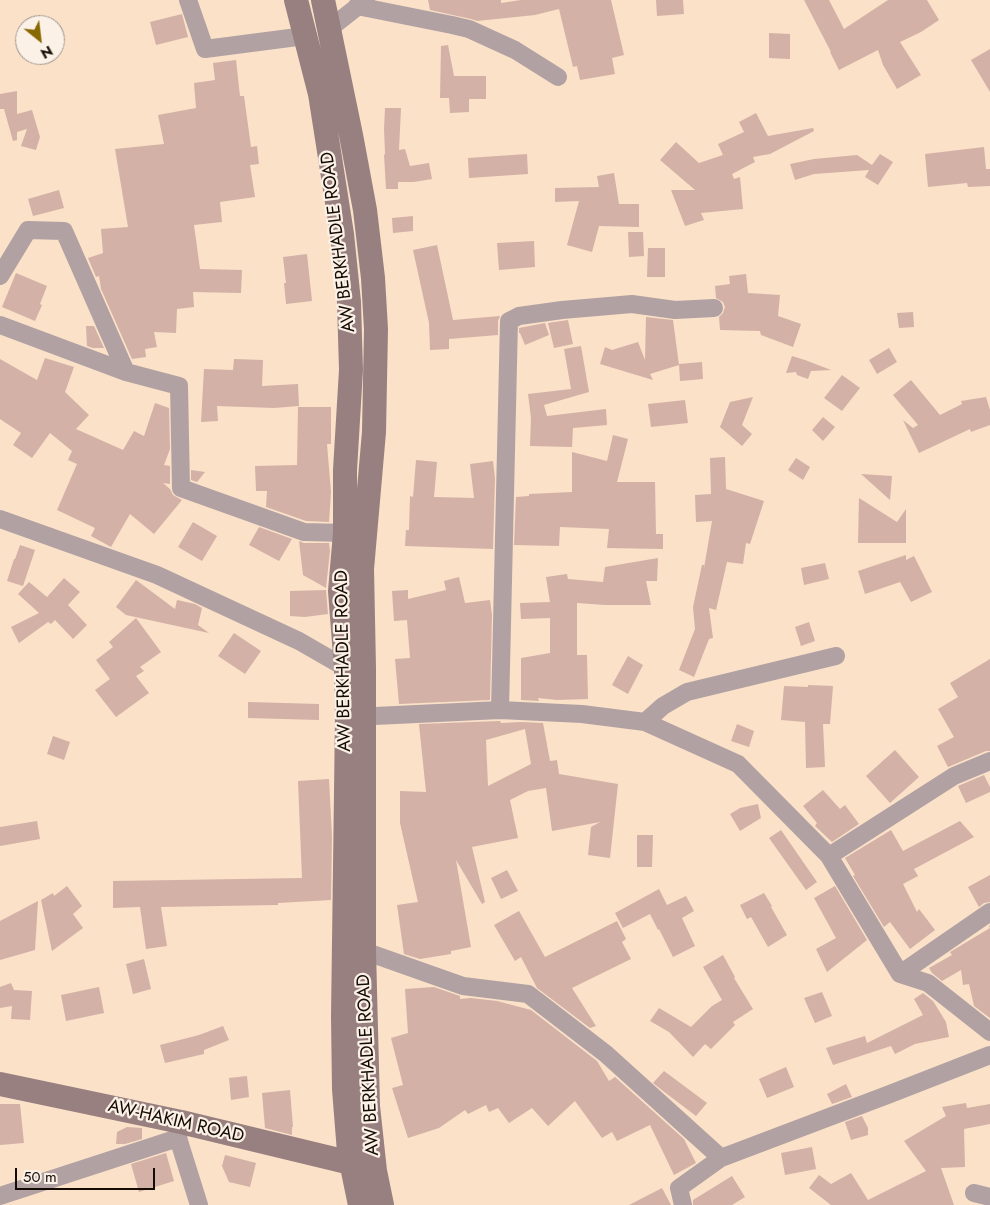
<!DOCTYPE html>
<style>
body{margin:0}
#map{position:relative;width:990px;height:1205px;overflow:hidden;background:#fae1c8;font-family:Jost,sans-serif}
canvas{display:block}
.north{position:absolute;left:15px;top:15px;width:50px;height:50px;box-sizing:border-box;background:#fbf1e7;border:1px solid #9e958c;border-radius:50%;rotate:151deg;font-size:14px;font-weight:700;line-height:20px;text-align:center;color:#130b04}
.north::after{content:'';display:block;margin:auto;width:18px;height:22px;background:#876803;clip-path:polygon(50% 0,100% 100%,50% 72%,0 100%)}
.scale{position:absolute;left:15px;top:1168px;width:140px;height:22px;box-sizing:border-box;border:2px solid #130b04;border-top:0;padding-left:6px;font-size:15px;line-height:18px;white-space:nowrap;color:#130b04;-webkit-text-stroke:4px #fbf1e7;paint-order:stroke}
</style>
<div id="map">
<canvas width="990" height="1205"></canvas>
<div class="north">N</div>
<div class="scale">50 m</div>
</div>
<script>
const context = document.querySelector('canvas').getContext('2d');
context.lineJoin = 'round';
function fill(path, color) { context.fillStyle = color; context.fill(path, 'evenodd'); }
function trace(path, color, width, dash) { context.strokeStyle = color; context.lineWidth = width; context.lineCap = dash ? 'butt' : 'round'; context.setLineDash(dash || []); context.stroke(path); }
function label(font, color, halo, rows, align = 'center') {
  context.font = font + ' Jost,sans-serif'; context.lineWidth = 4.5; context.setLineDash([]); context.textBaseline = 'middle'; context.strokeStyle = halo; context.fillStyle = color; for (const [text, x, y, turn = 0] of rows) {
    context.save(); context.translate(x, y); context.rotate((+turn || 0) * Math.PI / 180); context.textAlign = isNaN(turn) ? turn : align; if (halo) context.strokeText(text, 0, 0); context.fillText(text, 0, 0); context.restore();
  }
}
fill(new Path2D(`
 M 428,0 L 501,0 L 501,3 L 521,0 L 611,0 L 624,55 L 612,58 L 615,74 L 580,80 L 577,66 L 573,67 L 559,9 L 535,15 L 477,21 L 471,19 L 430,10 Z
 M 656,0 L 683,0 L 684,14 L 657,16 Z
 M 804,0 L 829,0 L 844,29 L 888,0 L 927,0 L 939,20 L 921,32 L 900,42 L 921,75 L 897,89 L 883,65 L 878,50 L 839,70 L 830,52 L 831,52 Z
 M 182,14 L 188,37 L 156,45 L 150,22 Z
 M 769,33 L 790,34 L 790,59 L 769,58 Z
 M 448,45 L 454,76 L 486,76 L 486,99 L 469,99 L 469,112 L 450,113 L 449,98 L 440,98 L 441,46 Z
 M 990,49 L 990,92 L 971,60 Z
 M 236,60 L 240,96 L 244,96 L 251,147 L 257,146 L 259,164 L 250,165 L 255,197 L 220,202 L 222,222 L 194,225 L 200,269 L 242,270 L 241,293 L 193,292 L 194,307 L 177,309 L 176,333 L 154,332 L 157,347 L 145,349 L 146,357 L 132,359 L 101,289 L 99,276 L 96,277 L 88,258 L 103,253 L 101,229 L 128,227 L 115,149 L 164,144 L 158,115 L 196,108 L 194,83 L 215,80 L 213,63 Z
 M 17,91 L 17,114 L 32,110 L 40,137 L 36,150 L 21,146 L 27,129 L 17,132 L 17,140 L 13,141 L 4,109 L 0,109 L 0,94 Z
 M 385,108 L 401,108 L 399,150 L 405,149 L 410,166 L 429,163 L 432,179 L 414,182 L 398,182 L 398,189 L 386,189 L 384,155 L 385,154 L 384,129 Z
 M 756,113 L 768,136 L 813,128 L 814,131 L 770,154 L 753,157 L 755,162 L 732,174 L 734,179 L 740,177 L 743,209 L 701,213 L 704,220 L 685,226 L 671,190 L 695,190 L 660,160 L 676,142 L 699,163 L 723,155 L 718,144 L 744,132 L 739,122 Z
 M 984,147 L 986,169 L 990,169 L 990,186 L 968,187 L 967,183 L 928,187 L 925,154 Z
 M 527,154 L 528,174 L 469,178 L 468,158 Z
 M 880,154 L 893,162 L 878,185 L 865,177 L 869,170 L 814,174 L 795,180 L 790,164 L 814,159 L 857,155 L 872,165 Z
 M 614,173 L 619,204 L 639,204 L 639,227 L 599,226 L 592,252 L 567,245 L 579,201 L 555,202 L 555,188 L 599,187 L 597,176 Z
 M 59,190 L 64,208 L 33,216 L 28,199 Z
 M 413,216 L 413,231 L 393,233 L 392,218 Z
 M 628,232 L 643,232 L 644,256 L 629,257 Z
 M 534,241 L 535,267 L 499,270 L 497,243 Z
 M 437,245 L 453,320 L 500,316 L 498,321 L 498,335 L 449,339 L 449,349 L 430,350 L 429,323 L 413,250 Z
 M 648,248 L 665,248 L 665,277 L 647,277 Z
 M 307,254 L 312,301 L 286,304 L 284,283 L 286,283 L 283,257 Z
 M 16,273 L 47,286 L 40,304 L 42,305 L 35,321 L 2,307 Z
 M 746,274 L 748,293 L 780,295 L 778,316 L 801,324 L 793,347 L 761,335 L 760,331 L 720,330 L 719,317 L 723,313 L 725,307 L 723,302 L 716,298 L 715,286 L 730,284 L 729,276 Z
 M 913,312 L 914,327 L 899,328 L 897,313 Z
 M 646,317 L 673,320 L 679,365 L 650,374 L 653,380 L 600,364 L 605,347 L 612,350 L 638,342 L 645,360 Z
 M 568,320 L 573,344 L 554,348 L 548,323 Z
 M 545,323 L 549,335 L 525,345 L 520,333 L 519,333 L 519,328 Z
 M 86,326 L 94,326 L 104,348 L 93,348 L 87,346 Z
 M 581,346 L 589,392 L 544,405 L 547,416 L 606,409 L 607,425 L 573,428 L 572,447 L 530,446 L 531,418 L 528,394 L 571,389 L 564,349 Z
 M 889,348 L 897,362 L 877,374 L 869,360 Z
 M 792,356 L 805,360 L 831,370 L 811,371 L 808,379 L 797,375 L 796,372 L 786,373 Z
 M 45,358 L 74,367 L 65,392 L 89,415 L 76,429 L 123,450 L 134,431 L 144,436 L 155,403 L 169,408 L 170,449 L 164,465 L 170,466 L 170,484 L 163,483 L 170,489 L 173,495 L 182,500 L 154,534 L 130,514 L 111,547 L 91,536 L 95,528 L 57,510 L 77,464 L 68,460 L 72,451 L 50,433 L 32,458 L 13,445 L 21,433 L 0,419 L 0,359 L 37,380 Z
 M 234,359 L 263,360 L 262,386 L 298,384 L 299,406 L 274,408 L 217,406 L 218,421 L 201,422 L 204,369 L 233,370 Z
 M 702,362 L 703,379 L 680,381 L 679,364 Z
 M 842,375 L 860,388 L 842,411 L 824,398 Z
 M 911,380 L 940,415 L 962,404 L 961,401 L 986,397 L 990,410 L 990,425 L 971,432 L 970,429 L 919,453 L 903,420 L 913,428 L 918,425 L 893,395 Z
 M 753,397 L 742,425 L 752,434 L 742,446 L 720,427 L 730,402 Z
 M 685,400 L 688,423 L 651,427 L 648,404 Z
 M 298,407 L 331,407 L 331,444 L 327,444 L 331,492 L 329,522 L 306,521 L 266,507 L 267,491 L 256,491 L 255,466 L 297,465 Z
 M 823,417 L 835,427 L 823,441 L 812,430 Z
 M 613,435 L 628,439 L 617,482 L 655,482 L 656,534 L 663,534 L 663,549 L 607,548 L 609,529 L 560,527 L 559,546 L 514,545 L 516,497 L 529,496 L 529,494 L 572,492 L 572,452 L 607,461 Z
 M 725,457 L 726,489 L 764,501 L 750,544 L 746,543 L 743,564 L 727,562 L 716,610 L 709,608 L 713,638 L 709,639 L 694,677 L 679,670 L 695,629 L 693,607 L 702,565 L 704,565 L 704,568 L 712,521 L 696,522 L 695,495 L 711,494 L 710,458 Z
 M 796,458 L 810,467 L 803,480 L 788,470 Z
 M 416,460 L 437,462 L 434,497 L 474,498 L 470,464 L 493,461 L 495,478 L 493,549 L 405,546 L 406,530 L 409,530 L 410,496 L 413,497 Z
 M 191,470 L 205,472 L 197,482 L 191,480 Z
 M 861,474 L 892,476 L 890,500 Z
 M 859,498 L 897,522 L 906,509 L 906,543 L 858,543 Z
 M 193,522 L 217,536 L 202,561 L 178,547 Z
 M 259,527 L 292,539 L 279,561 L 249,545 Z
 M 299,541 L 304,543 L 329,543 L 330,551 L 326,588 L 303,575 Z
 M 20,545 L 35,550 L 23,586 L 7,581 L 14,559 L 15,559 Z
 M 906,555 L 906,560 L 914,556 L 932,592 L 911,602 L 900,582 L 865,594 L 858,571 Z
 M 658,558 L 657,581 L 646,581 L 651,605 L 605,605 L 577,603 L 577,655 L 587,655 L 588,699 L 557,700 L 538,698 L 539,701 L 521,700 L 521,658 L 550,653 L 550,618 L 521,619 L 520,603 L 550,602 L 546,577 L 567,574 L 568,579 L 603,582 L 605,567 Z
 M 825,563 L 829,579 L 804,585 L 801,568 Z
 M 459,577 L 465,603 L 490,600 L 492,615 L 490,700 L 399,704 L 395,659 L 410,658 L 407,620 L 394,621 L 392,591 L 408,590 L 408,599 L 446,590 L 444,581 Z
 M 64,578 L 80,592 L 68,605 L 87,625 L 73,639 L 55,620 L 51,624 L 48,622 L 19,643 L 11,627 L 39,613 L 18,594 L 29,582 L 47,597 Z
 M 136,580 L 175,609 L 177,600 L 195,604 L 202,608 L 198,625 L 209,633 L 126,615 L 116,607 Z
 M 326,590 L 328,614 L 305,617 L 290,616 L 290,591 Z
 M 136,618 L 161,652 L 140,667 L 144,671 L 136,676 L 149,693 L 116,717 L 95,690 L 110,679 L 96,660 L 113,647 L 109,642 Z
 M 809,622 L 815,641 L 801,646 L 795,627 Z
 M 234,633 L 261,651 L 245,674 L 218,656 Z
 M 628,656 L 643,665 L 628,694 L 612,685 Z
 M 990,659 L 990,751 L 986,751 L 948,767 L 937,746 L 954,737 L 938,709 L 958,697 L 950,683 Z
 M 808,685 L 833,686 L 830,724 L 823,724 L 825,767 L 806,768 L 805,722 L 781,720 L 784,686 L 808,687 Z
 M 248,702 L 319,704 L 319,720 L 248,718 Z
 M 500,721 L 501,723 L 521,722 L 543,723 L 550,761 L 557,760 L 559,774 L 618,784 L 610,858 L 588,855 L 591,827 L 600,822 L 552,831 L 546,788 L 528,791 L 510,800 L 518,838 L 472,847 L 485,902 L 482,904 L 456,860 L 471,947 L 451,951 L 451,954 L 420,959 L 404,954 L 397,905 L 418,902 L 400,823 L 400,791 L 426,792 L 419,724 ZM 525,729 L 531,764 L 488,786 L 486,740 Z
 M 737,724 L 754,731 L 749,747 L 731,741 Z
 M 53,736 L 70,742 L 64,760 L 47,754 Z
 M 895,750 L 919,777 L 890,803 L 866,776 Z
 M 984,775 L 990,787 L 990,792 L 966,803 L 958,786 Z
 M 329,779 L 332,836 L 331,900 L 278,903 L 278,905 L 161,907 L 167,946 L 146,949 L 140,907 L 113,908 L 113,881 L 302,878 L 298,781 Z
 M 823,790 L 840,809 L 845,805 L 859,824 L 832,842 L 815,826 L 817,823 L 803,806 Z
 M 758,804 L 761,818 L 740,831 L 730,814 L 740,808 Z
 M 37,821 L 40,839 L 0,846 L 0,827 Z
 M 960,821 L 974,837 L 914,869 L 918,876 L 903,884 L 917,912 L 919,909 L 935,930 L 910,949 L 890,922 L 884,927 L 853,876 L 855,875 L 845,858 L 891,830 L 903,851 Z
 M 781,830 L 817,882 L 806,890 L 769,838 Z
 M 637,835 L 653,835 L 652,867 L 637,867 Z
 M 507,870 L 518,891 L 501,899 L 491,878 Z
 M 990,875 L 990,902 L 984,903 L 979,907 L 968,887 Z
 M 67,886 L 82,906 L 73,914 L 83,928 L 52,951 L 41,900 L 53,893 L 54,896 Z
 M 835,886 L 867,940 L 827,972 L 816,949 L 836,938 L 814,898 Z
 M 659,889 L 667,905 L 686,896 L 694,911 L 682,918 L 695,946 L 673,957 L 659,929 L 658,930 L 650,914 L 623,928 L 615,913 Z
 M 764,893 L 772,906 L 771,907 L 787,935 L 768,947 L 751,917 L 747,919 L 740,905 Z
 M 38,901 L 35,950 L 0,960 L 0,921 Z
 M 519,911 L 545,957 L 617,921 L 626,939 L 622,942 L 631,959 L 572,988 L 596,1026 L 590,1028 L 537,988 L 521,957 L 515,961 L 494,925 Z
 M 990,925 L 990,1018 L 974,1006 L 969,984 L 963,985 L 961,970 L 942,981 L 932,973 L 929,968 L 952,955 L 950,952 L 990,928 L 989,926 Z
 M 723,955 L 735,977 L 734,978 L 753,1009 L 733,1022 L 735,1025 L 711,1049 L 705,1044 L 693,1057 L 669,1032 L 650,1021 L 659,1008 L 691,1027 L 712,1006 L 722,1000 L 703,967 Z
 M 144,959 L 151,989 L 133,994 L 126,964 Z
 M 11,983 L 14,990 L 32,991 L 30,1020 L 11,1019 L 12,1006 L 0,1008 L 0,987 Z
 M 99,987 L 104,1013 L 66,1021 L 61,995 Z
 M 434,987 L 460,996 L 460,999 L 471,998 L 497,1001 L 531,1010 L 597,1061 L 609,1081 L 615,1077 L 684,1139 L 696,1163 L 674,1175 L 650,1125 L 617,1141 L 612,1132 L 602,1138 L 575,1101 L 548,1126 L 532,1108 L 509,1123 L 498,1108 L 489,1112 L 486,1105 L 468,1114 L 465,1110 L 439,1128 L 408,1138 L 392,1088 L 403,1085 L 391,1038 L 408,1033 L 405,989 Z
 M 822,992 L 832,1016 L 815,1023 L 804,998 Z
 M 923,993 L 933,1001 L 946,1022 L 949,1037 L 915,1044 L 895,1054 L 891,1046 L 833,1065 L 826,1048 L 865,1036 L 867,1043 L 923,1015 L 914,999 Z
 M 223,1026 L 229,1040 L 204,1050 L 204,1054 L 165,1063 L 160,1045 L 199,1035 Z
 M 786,1067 L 794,1087 L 767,1098 L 759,1079 Z
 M 664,1071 L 707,1103 L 696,1116 L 663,1091 L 653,1083 Z
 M 247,1076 L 249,1097 L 231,1100 L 229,1078 Z
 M 846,1084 L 852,1097 L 832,1104 L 827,1094 Z
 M 290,1090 L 293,1127 L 292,1127 L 292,1135 L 265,1128 L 262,1093 Z
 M 966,1103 L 967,1108 L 990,1104 L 990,1124 L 964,1129 L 965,1167 L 941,1168 L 954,1205 L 831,1205 L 809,1188 L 819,1175 L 831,1184 L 851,1173 L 868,1200 L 926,1171 L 904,1141 L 946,1116 L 942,1107 Z
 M 0,1104 L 20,1104 L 24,1143 L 0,1145 Z
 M 862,1116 L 868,1128 L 868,1135 L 851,1140 L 845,1122 Z
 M 127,1127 L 142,1128 L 142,1139 L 125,1144 L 116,1144 L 117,1132 Z
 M 812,1147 L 816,1169 L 785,1175 L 781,1153 Z
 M 166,1153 L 174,1181 L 139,1192 L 131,1164 Z
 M 225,1155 L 256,1163 L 250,1187 L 229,1182 L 222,1166 Z
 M 732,1176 L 745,1197 L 732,1205 L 693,1205 L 693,1200 Z
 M 662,1188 L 671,1205 L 629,1205 Z`), '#d4b1a6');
trace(new Path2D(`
 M 188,0 L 205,49 L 305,36
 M 357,6 L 452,25 L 469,29 L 515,50 L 558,77
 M 329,29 L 366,0
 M 0,276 L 28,230 L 64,231 L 126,372
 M 0,325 L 126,372 L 179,386 L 181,488 L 304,532 L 345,533
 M 0,519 L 157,575 L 299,641 L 332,660 L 346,668 L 356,668
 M 500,710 L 509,321 L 519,316 L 562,310 L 632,304 L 675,310 L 714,308
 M 354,717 L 500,710 L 582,714 L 645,722 L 738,764 L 829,856 L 900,974 L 928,983 L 990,1032
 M 645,722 L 663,706 L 687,692 L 836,656
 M 829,856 L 954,776 L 990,761
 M 364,951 L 463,986 L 528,994 L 606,1054 L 721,1158
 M 900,974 L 990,912
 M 180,1128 L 178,1138 L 199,1205
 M 974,1193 L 990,1197
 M 0,1196 L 178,1138
 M 683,1205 L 679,1188 L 721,1158 L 890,1094 L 990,1055`), '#b2a1a2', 18);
trace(new Path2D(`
 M 296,0 L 320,94 L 342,234 L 349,302 L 351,370 L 345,470 L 345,533 L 340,591 L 346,668 L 347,717 L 343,1017 L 344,1089 L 349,1152 L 360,1205
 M 323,0 L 351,135 L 365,210 L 373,278 L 376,329 L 374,432 L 362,569 L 364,668 L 364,951 L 368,1106 L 375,1171 L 382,1205
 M 0,1084 L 181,1122 L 351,1163 L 364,1167`), '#988081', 24);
label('18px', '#130b04', '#fbf1e7', [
 ["AW BERKHADLE ROAD",339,242,-97],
 ["AW BERKHADLE ROAD",344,661,-91],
 ["AW BERKHADLE ROAD",369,1065,-93],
 ["AW-HAKIM ROAD",176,1122,13]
]);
</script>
